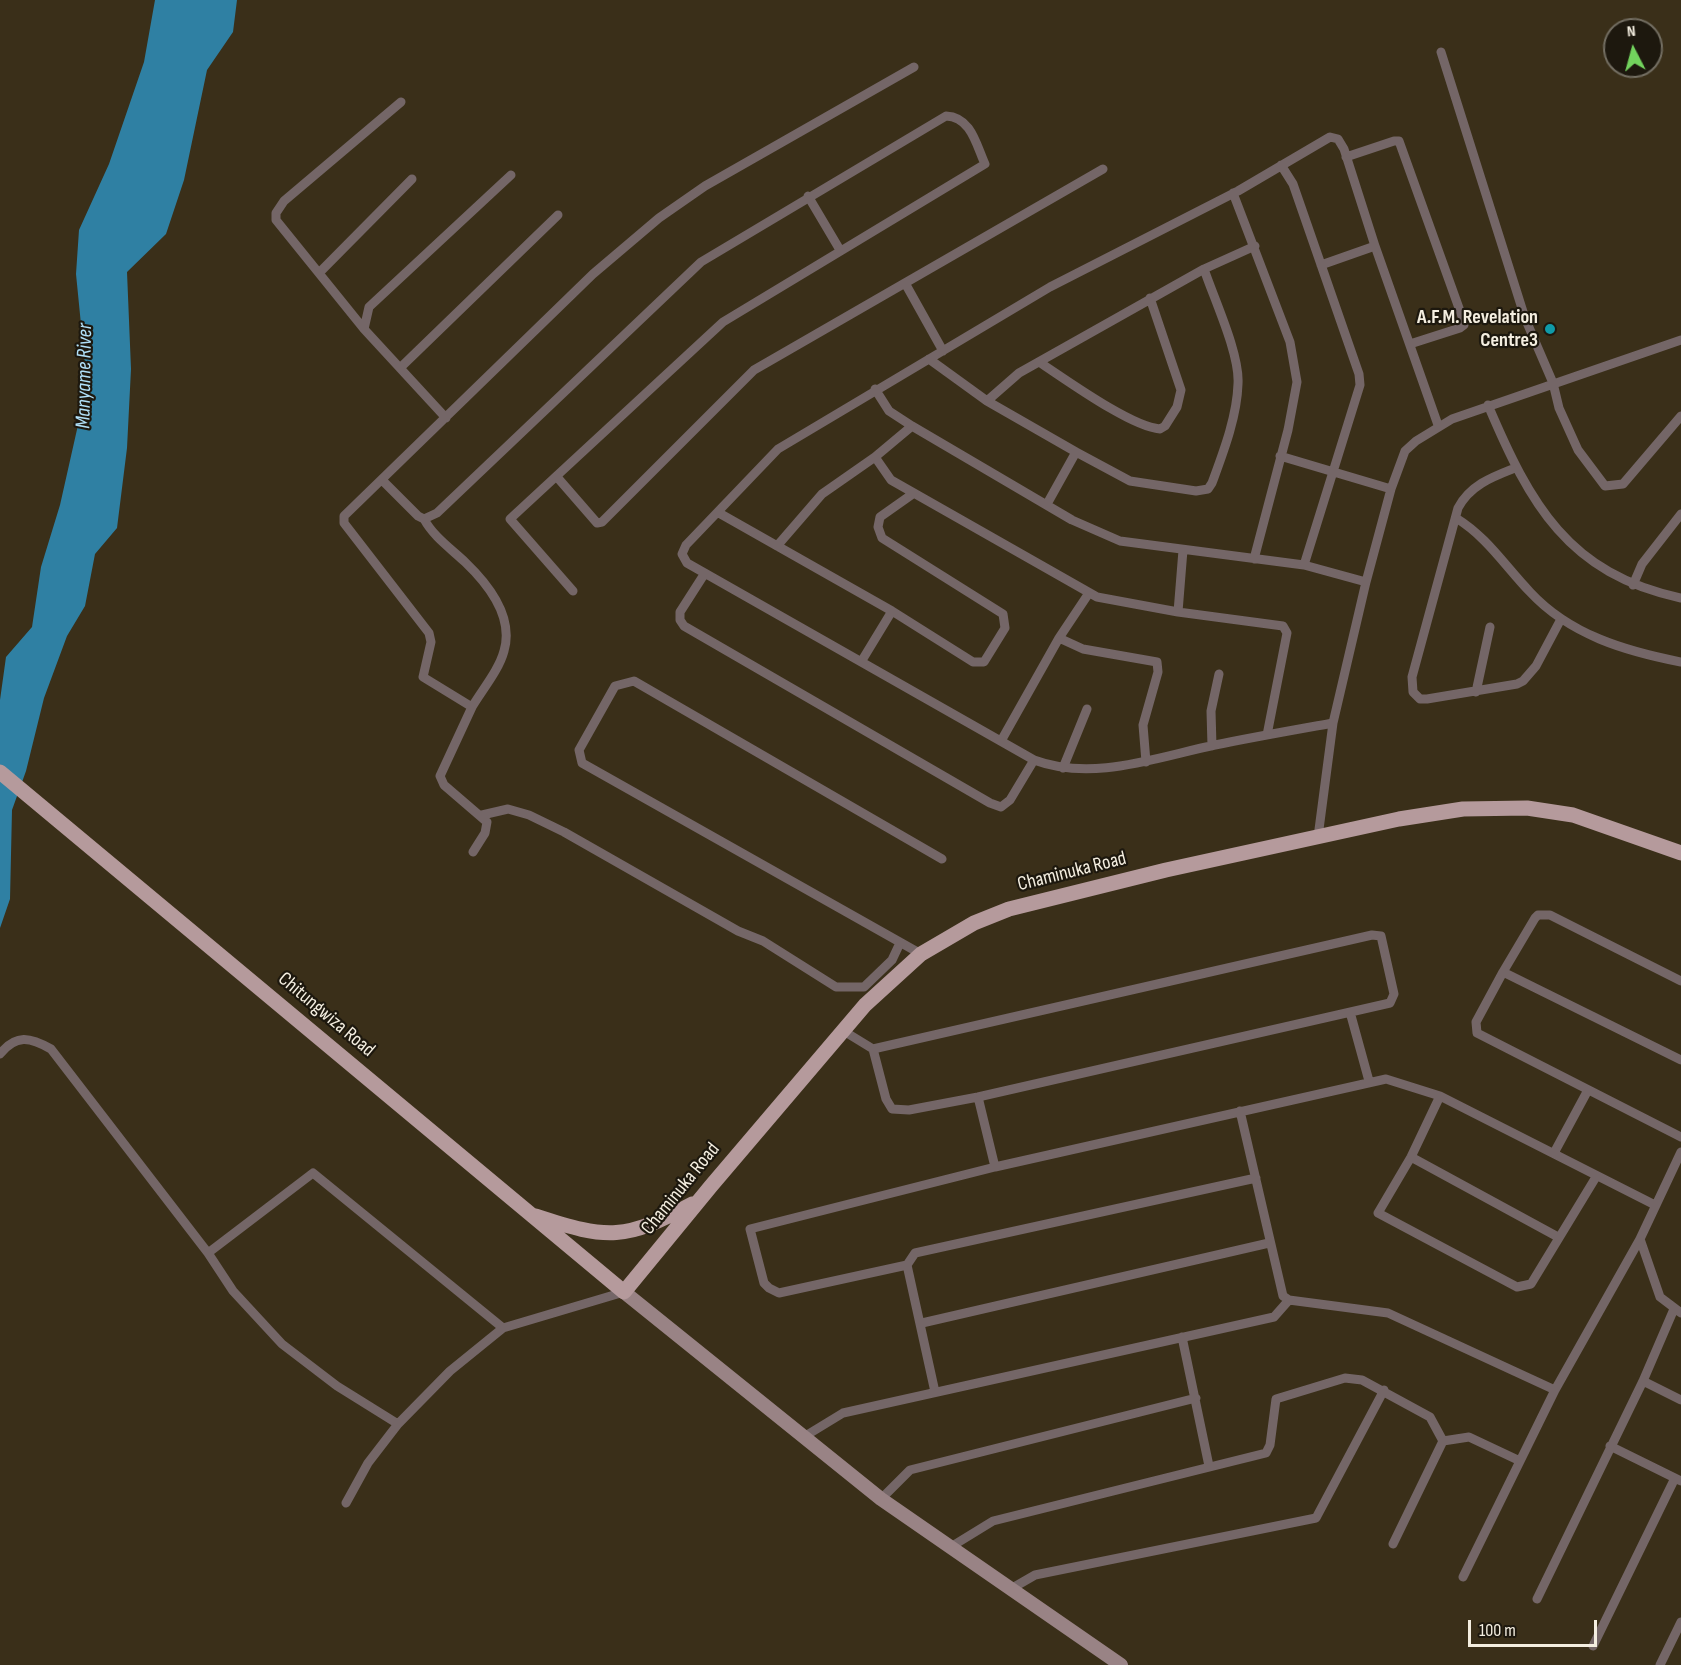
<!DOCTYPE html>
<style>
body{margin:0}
#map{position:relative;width:1681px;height:1665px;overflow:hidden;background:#3a2f19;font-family:"Sofia Sans Condensed",sans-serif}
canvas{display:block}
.north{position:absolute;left:1603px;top:18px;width:60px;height:60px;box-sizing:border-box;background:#1d180e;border:2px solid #736e62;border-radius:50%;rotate:354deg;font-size:16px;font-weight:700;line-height:24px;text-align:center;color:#f4eee0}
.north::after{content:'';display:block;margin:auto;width:21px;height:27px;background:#72d25d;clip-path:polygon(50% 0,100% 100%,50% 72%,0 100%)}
.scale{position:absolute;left:1468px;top:1620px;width:129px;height:27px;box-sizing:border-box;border:3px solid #f4eee0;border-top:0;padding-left:8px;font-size:18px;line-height:21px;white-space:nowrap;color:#f4eee0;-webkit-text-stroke:4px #1d180e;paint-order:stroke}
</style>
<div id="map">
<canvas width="1681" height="1665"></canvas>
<div class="north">N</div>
<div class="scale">100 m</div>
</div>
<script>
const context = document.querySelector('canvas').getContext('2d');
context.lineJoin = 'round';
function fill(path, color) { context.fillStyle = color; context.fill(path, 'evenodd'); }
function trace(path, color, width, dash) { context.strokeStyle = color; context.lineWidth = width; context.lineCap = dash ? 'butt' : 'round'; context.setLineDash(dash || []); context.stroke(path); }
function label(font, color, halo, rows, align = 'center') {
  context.font = font + ' "Sofia Sans Condensed",sans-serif'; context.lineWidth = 4.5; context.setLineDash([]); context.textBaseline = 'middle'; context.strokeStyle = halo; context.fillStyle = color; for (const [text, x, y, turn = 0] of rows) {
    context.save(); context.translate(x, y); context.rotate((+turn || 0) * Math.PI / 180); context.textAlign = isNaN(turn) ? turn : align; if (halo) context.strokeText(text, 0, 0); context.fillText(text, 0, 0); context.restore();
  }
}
fill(new Path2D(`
 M 155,0 L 237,0 L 233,32 L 207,70 L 184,180 L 166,234 L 127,272 L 131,369 L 127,448 L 117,528 L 95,554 L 85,606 L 67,636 L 44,698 L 26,771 L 12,810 L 10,899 L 0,928 L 0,700 L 6,657 L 32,627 L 41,567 L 60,505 L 87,385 L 76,274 L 79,230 L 109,164 L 144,62 Z`), '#2f80a3');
trace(new Path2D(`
 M 1441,52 L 1525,318 L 1553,383 L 1559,408 L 1578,450 L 1605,486 L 1623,484 L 1681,416
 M 401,102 L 284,201 L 276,213 L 276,220 L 364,329 L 446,418
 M 1346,157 L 1394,141 L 1399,141 L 1464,322 L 1464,325 L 1460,328 L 1410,344
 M 1281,165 L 1293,184 L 1359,374 L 1360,385 L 1304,565
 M 1233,193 L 1290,342 L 1297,382 L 1288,430 L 1254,559
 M 808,196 L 840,250
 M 1321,265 L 1375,246
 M 319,273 L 412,179
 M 905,283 L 1103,169
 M 364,329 L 369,307 L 511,175
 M 929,359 L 987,401 L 1076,452
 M 1039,362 C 1065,379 1131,427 1160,429 L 1165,426 L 1177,407 L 1181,390 L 1150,298
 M 400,368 L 558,215
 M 875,389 L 889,411 L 912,426 L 1072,520 L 1120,541 L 1304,565 L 1366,582
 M 987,401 L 1019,373 L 1204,269 L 1255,246
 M 1488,405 C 1530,504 1568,574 1681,598
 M 1280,456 L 1391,489
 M 875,457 L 891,480 L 1097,597 L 1178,612 L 1283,626 L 1287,633 L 1267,735
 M 1515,468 C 1492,477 1470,485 1458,508 L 1412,677 L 1413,692 L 1420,699 L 1427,699 L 1517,684 L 1523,681 L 1536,666 L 1561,619
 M 557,477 L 597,523 L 602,522 L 754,370 L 905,283 L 943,351
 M 383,481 L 418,516 L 424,519 L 437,513 L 701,262 L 946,116 C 971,117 976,144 985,164 L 723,322 L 510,519 L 573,591
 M 1047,504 L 1076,452 L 1130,481 L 1196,491 L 1208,489 L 1212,483 C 1223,453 1237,417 1238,384 C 1240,354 1214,299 1204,269
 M 719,513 L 892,611 L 973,662 L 984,662 L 1005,628 L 1003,614 L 882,538 L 878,527 L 880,517 L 914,493
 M 1456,518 C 1487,537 1505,566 1530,592 C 1570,635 1625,651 1681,662
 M 424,519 C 433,536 450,548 465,562 C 488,584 514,617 504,651 C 499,670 482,690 472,707
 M 777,546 L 822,494 L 875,457 L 912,426
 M 705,573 L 680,612 L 680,620 L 684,626 L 990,803 L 1001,807 L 1010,800 L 1034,760
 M 1633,585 L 1642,564 L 1681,514
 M 1178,612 L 1183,550
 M 1059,638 L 1083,649 L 1157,662 L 1158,672 L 1143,725 L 1146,762
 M 861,662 L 892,611
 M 1476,692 L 1490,627
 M 1333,723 C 1294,730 1254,737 1215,745 C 1157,757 1093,782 1034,760 L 687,563 L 682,554 L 686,545 L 778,449 L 1050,287 L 1238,191 L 1330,137 L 1338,139 L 1344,149 L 1375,246 L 1438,425
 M 1001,741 L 1059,638 L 1089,593
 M 1212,746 L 1211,711 L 1219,674
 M 1063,768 L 1087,709
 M 482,815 L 508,809 L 529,815 L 564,832 L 738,931 L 763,941 L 836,987 L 864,987 L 892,960 L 900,943
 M 1318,837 L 1333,723 L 1366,582 L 1391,489 L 1405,451 L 1416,441 L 1452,419 L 1681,340
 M 473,852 L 485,833 L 487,822 L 444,785 L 440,776 L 472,707 L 423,677 L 431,642 L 429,633 L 344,523 L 344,516 L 593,274 L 659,218 L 705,186 L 914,67
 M 921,954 L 582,763 L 579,750 L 615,686 L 634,681 L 942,859
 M 1503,972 L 1535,918 L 1538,915 L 1550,915 L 1681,981
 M 1350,1012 L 1369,1081
 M 842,1030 L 873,1049 L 886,1099 L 892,1109 L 909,1110 L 978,1097 L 1390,1003 L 1394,994 L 1381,936 L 1372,935 L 873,1049
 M 0,1054 C 16,1034 30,1037 51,1049 L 208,1253 L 233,1291 L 282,1344 L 337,1386 L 398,1424
 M 1681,1060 L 1503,972 L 1476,1022 L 1477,1033 L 1681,1137
 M 1440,1096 L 1411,1157 L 1378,1213 L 1517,1287 L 1531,1284 L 1596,1177
 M 978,1097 L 995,1167
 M 1681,1152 L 1640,1239 L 1660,1297 L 1681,1313
 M 1554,1153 L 1588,1090
 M 1411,1157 L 1558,1237
 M 208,1253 L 313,1173 L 503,1328
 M 907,1265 L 779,1293 L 769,1288 L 764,1283 L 750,1229 L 995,1167 L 1386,1079 L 1440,1096 L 1655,1205
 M 1289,1300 L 1388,1313 L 1555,1390 L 1640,1239
 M 922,1323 L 1269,1243
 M 1182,1337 L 1209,1466
 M 1643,1381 L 1681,1400
 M 935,1392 L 907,1265 L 915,1253 L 1256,1178
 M 802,1438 L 843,1413 L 1274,1317 L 1289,1300 L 1283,1296 L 1240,1111
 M 1610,1446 L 1681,1481
 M 881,1499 L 910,1470 L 1196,1398
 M 346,1503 L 368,1463 L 398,1424 L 450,1371 L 503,1328 L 624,1292
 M 1393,1544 L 1443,1441
 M 949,1548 L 993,1521 L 1266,1453 L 1270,1445 L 1276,1399 L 1345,1378 L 1362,1380 L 1430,1417 L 1443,1441 L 1469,1437 L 1520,1461
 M 1463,1577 L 1555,1390
 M 1009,1590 L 1035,1575 L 1316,1518 L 1384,1390
 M 1537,1599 L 1643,1381 L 1674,1309
 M 1593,1646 L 1675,1478
 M 1660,1665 L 1681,1622`), '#746667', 9);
trace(new Path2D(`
 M 624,1292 L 881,1499 L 1121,1665`), '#998385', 14);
trace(new Path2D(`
 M 0,772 L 624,1292 L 711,1186 L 865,1005 L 921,954 L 974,923 L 1009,909 L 1166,870 L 1399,819 L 1463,809 L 1527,808 L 1573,815 L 1681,853
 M 536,1216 C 609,1240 625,1240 692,1204`), '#b59a9c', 15);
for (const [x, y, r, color] of [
 [1550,329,6,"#0f9aa8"]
]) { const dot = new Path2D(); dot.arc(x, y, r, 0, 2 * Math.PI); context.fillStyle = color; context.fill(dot); trace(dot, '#1d180e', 2); }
label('bold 20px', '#f4eee0', '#1d180e', [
 ["A.F.M. Revelation",1538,318],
 ["Centre3",1538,341]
], 'right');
label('20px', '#f4eee0', '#1d180e', [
 ["Chaminuka Road",1072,872,-14],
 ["Chitungwiza Road",326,1015,40],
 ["Chaminuka Road",681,1189,-51]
]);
label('italic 21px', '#b1e0f8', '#1d180e', [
 ["Manyame River",85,376,-89]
]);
</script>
